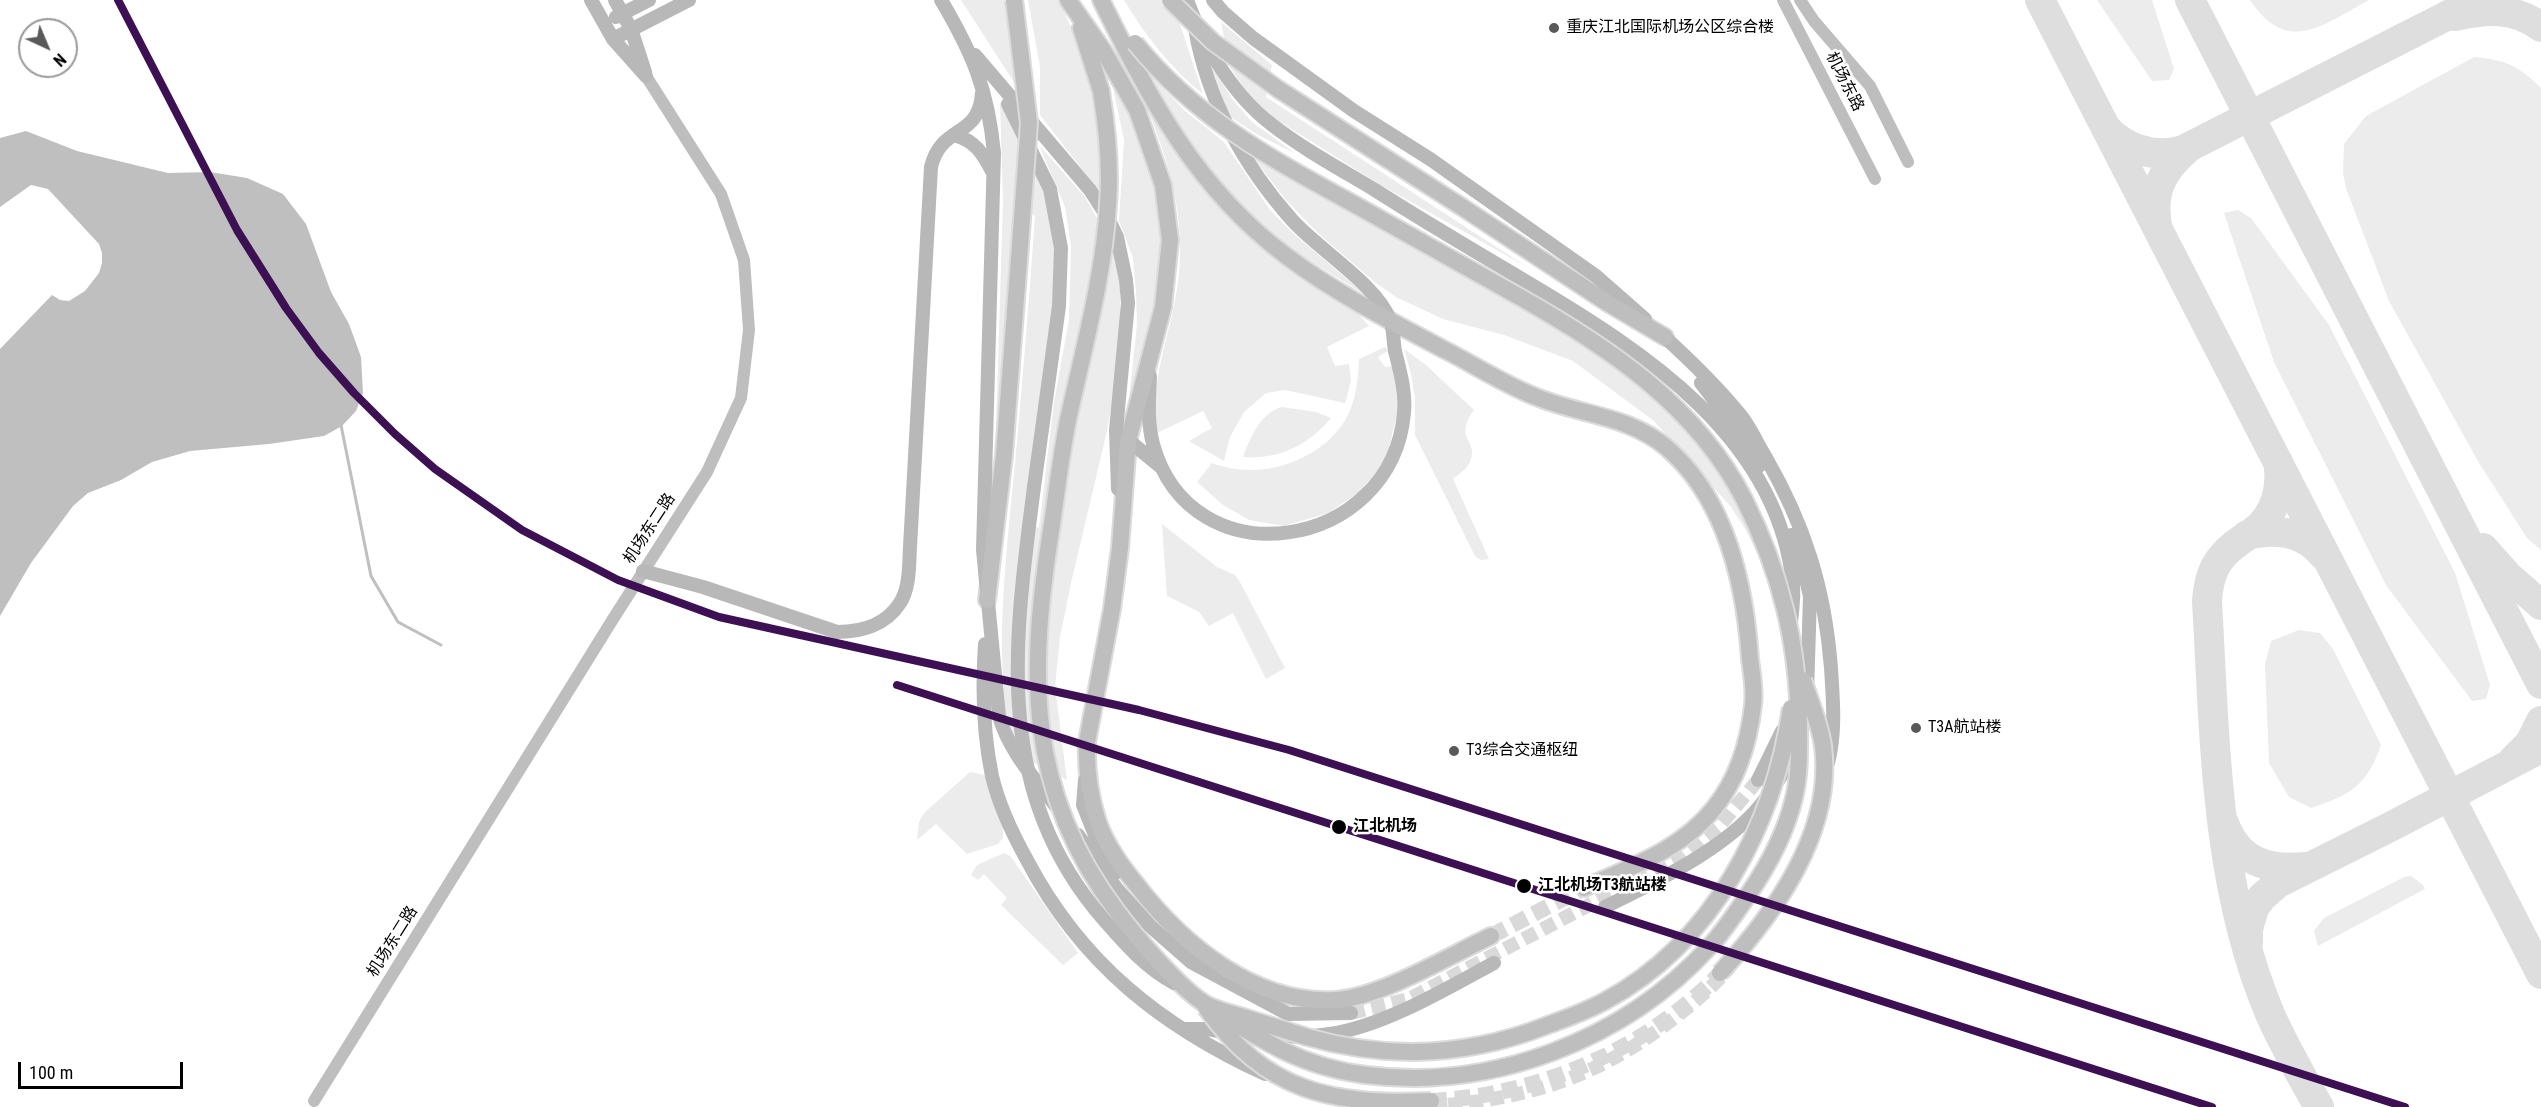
<!DOCTYPE html>
<meta charset="utf-8">
<style>
body{margin:0}
#map{position:relative;width:2541px;height:1107px;overflow:hidden;background:#fff;font-family:"Roboto Condensed",sans-serif}
canvas{display:block}
.north{position:absolute;left:18px;top:18px;width:60px;height:60px;box-sizing:border-box;background:#fff;border:2px solid #999;border-radius:50%;rotate:136deg;font-size:16px;font-weight:700;line-height:24px;text-align:center;color:#000}
.north::after{content:'';display:block;margin:auto;width:21px;height:27px;background:#595959;clip-path:polygon(50% 0,100% 100%,50% 72%,0 100%)}
.scale{position:absolute;left:18px;top:1062px;width:165px;height:27px;box-sizing:border-box;border:3px solid #000;border-top:0;padding-left:8px;font-size:18px;line-height:21px;white-space:nowrap;color:#000;-webkit-text-stroke:4px #fff;paint-order:stroke}
</style>
<div id="map">
<canvas width="2541" height="1107"></canvas>
<div class="north">N</div>
<div class="scale">100 m</div>
</div>
<script>
const context = document.querySelector('canvas').getContext('2d');
context.lineJoin = 'round';
function fill(path, color) { context.fillStyle = color; context.fill(path, 'evenodd'); }
function trace(path, color, width, dash) { context.strokeStyle = color; context.lineWidth = width; context.lineCap = dash ? 'butt' : 'round'; context.setLineDash(dash || []); context.stroke(path); }
function label(font, color, halo, rows, align = 'center') {
  context.font = font + ' "Roboto Condensed","Noto Sans SC",sans-serif'; context.lineWidth = 5; context.setLineDash([]); context.textBaseline = 'middle'; context.strokeStyle = halo; context.fillStyle = color; for (const [text, x, y, turn = 0] of rows) {
    context.save(); context.translate(x, y); context.rotate((+turn || 0) * Math.PI / 180); context.textAlign = isNaN(turn) ? turn : align; if (halo) context.strokeText(text, 0, 0); context.fillText(text, 0, 0); context.restore();
  }
}
fill(new Path2D(`
 M 961,0 L 1007,0 L 1017,87 Z
 M 1028,0 L 1058,0 C 1090,59 1101,124 1099,191 L 1040,115 L 1040,67 Z
 M 1124,0 L 1172,0 L 1203,94 C 1171,69 1145,35 1124,0 Z
 M 2097,0 L 2152,0 L 2174,69 L 2169,80 L 2152,81 Z
 M 2250,0 L 2369,0 C 2324,24 2288,57 2250,0 Z
 M 1221,22 L 1272,65 L 1266,97 L 1527,267 L 1379,184 L 1269,115 L 1248,95 L 1230,67 Z
 M 2474,57 C 2506,60 2518,65 2541,88 L 2541,550 L 2527,538 L 2479,463 L 2389,301 L 2347,191 L 2343,174 L 2344,144 L 2366,116 Z
 M 1209,61 L 1232,99 L 1252,122 L 1296,154 L 1258,135 L 1229,116 Z
 M 1133,75 L 1186,163 L 1352,307 L 1369,326 L 1327,347 L 1335,366 L 1349,364 L 1351,381 L 1345,403 L 1285,390 L 1266,393 L 1244,412 L 1230,437 L 1224,461 L 1189,441 L 1212,428 L 1203,411 L 1157,433 C 1149,386 1168,341 1176,295 C 1191,216 1164,146 1133,75 Z
 M 1150,75 L 1184,110 L 1224,142 L 1270,210 L 1295,235 L 1367,296 L 1294,251 L 1252,214 L 1215,178 L 1197,154 Z
 M 1111,78 L 1146,142 L 1161,206 L 1164,269 L 1142,362 L 1129,399 L 1137,324 L 1136,292 L 1133,258 L 1119,221 L 1124,140 Z
 M 1000,102 L 1038,169 L 1058,249 L 1057,280 L 1025,522 L 1039,528 L 1054,402 L 1069,320 L 1071,247 L 1065,207 L 1039,145 L 1085,197 L 1114,249 L 1120,282 L 1120,356 L 1107,431 L 1071,583 L 1060,637 L 1055,687 L 1067,780 C 1048,770 1019,759 1010,738 C 1005,724 1005,706 1004,692 C 998,620 1007,547 1014,474 C 1022,388 1029,302 1035,216 L 1015,206 L 995,462 L 1003,201 Z
 M 1252,156 C 1322,195 1392,234 1462,274 C 1576,339 1692,402 1752,526 C 1758,539 1760,555 1765,569 L 1747,532 L 1731,507 L 1654,421 L 1573,361 L 1504,335 L 1443,319 L 1396,297 L 1376,283 L 1320,235 L 1285,199 Z
 M 2238,210 L 2251,218 L 2329,325 L 2455,573 L 2490,685 L 2486,699 L 2472,701 L 2386,585 L 2274,362 L 2224,213 Z
 M 1385,347 L 1388,351 L 1378,357 L 1385,367 L 1394,366 L 1398,410 L 1388,452 L 1376,472 L 1358,493 L 1328,513 L 1284,526 L 1249,520 L 1223,505 L 1197,482 L 1212,463 C 1258,481 1317,463 1344,422 C 1356,404 1358,379 1359,359 Z
 M 1404,349 L 1426,365 L 1474,410 C 1452,440 1480,440 1470,462 C 1467,469 1459,474 1453,479 L 1489,559 L 1481,560 L 1475,556 L 1415,435 L 1415,398 L 1411,374 Z
 M 1282,407 L 1316,412 L 1331,418 C 1309,445 1278,460 1243,457 C 1250,438 1261,412 1282,407 Z
 M 1162,524 L 1217,567 L 1235,575 L 1240,582 L 1285,668 L 1266,679 L 1233,613 L 1209,626 L 1199,612 L 1167,596 Z
 M 2299,630 L 2320,633 L 2333,649 L 2381,745 C 2367,785 2351,795 2311,808 L 2289,797 L 2269,763 L 2265,664 L 2271,641 Z
 M 970,772 L 985,775 L 1003,826 L 1003,838 L 998,844 L 967,854 L 936,824 L 917,840 L 919,822 L 924,813 Z
 M 1004,853 L 1010,856 L 1016,864 L 1078,953 L 1063,965 L 1001,905 L 1007,898 L 984,874 L 978,880 L 971,875 L 977,865 Z
 M 2411,876 L 2423,885 L 2425,889 L 2318,946 L 2314,931 L 2324,918 L 2404,877 Z`), '#ececec');
fill(new Path2D(`
 M 26,131 L 77,151 L 168,173 L 210,172 L 247,178 L 283,194 L 306,224 L 331,292 L 349,324 L 361,357 L 363,393 L 356,411 L 342,426 L 324,436 L 269,444 L 190,451 L 152,462 L 121,480 L 88,493 L 73,506 L 31,563 L 0,616 L 0,349 L 52,295 L 60,300 L 69,301 L 85,291 L 99,273 L 102,263 L 102,253 L 99,244 L 48,189 L 31,185 L 0,207 L 0,138 Z`), '#bfbfbf');
trace(new Path2D(`
 M 341,425 L 371,576 L 398,622 L 441,645`), '#bfbfbf', 3);
trace(new Path2D(`
 M 2040,0 L 2541,974
 M 2190,0 L 2541,684
 M 2455,16 C 2487,9 2514,7 2541,27
 M 2106,128 C 2125,149 2156,159 2183,150 L 2478,0
 M 2157,225 C 2151,192 2162,170 2187,149
 M 2278,462 C 2283,487 2275,516 2253,532 C 2241,540 2230,546 2221,558 C 2211,570 2208,586 2207,601 C 2215,740 2215,884 2270,1014 C 2284,1046 2302,1077 2319,1107
 M 2247,535 C 2276,528 2304,531 2323,555
 M 2483,548 L 2508,576 L 2541,605
 M 2514,759 L 2530,743 L 2541,721
 M 2224,823 C 2238,862 2268,871 2306,867
 M 2248,942 L 2248,929 L 2254,908 L 2262,897 L 2278,883 L 2392,826 L 2541,748`), '#dedede', 30);
trace(new Path2D(`
 M 1351,1013 L 1409,999 L 1683,856 L 1722,823 L 1758,780
 M 1427,1107 C 1522,1099 1588,1082 1665,1025 C 1688,1008 1711,989 1730,967`), '#d9d9d9', 14, [14, 7]);
trace(new Path2D(`
 M 1491,936 L 1584,888
 M 1431,1101 C 1520,1096 1608,1065 1679,1010 C 1694,998 1708,987 1720,973`), '#d9d9d9', 16, [16, 8]);
const trunk = new Path2D(`
 M 1068,0 L 1103,50 L 1137,110 L 1163,185 L 1170,240 L 1163,307 L 1128,441 L 1120,548 L 1112,609 L 1087,742 C 1086,768 1090,797 1098,822 C 1106,845 1121,866 1136,884 C 1183,945 1255,1005 1336,1000 C 1381,997 1449,956 1491,936
 M 1101,0 C 1150,99 1195,187 1285,255 C 1335,293 1392,322 1447,351 C 1476,366 1504,384 1534,396 C 1578,415 1628,415 1666,447 C 1726,498 1745,585 1750,659 C 1752,674 1755,690 1753,705 C 1749,741 1738,778 1715,807 C 1683,849 1631,867 1584,888
 M 1081,28 L 1101,91
 M 1462,207 L 1606,302 L 1665,337
 M 987,600 L 1004,455 L 1019,259`);
trace(trunk, '#dbdbdb', 20);
trace(new Path2D(`
 M 1783,0 L 1875,179
 M 1800,0 L 1814,21 L 1870,86 L 1908,162
 M 314,1101 L 613,619 L 707,472 L 741,398 L 749,330 L 744,260 L 721,194 L 646,76`), '#bebebe', 12);
trace(new Path2D(`
 M 591,0 L 613,39 L 646,76
 M 615,0 L 631,29 L 645,72
 M 941,0 C 973,54 988,90 994,153 L 983,550 L 999,716 C 1009,752 1036,780 1059,810
 M 1187,0 C 1203,45 1233,95 1271,124 C 1303,149 1340,169 1375,190 C 1425,222 1476,252 1527,282 C 1643,351 1780,438 1793,586 C 1794,598 1792,611 1791,623
 M 1213,0 L 1223,12 L 1253,38 L 1354,111 L 1430,159 L 1596,276 L 1645,319
 M 616,17 L 649,0
 M 613,39 L 689,0
 M 975,55 L 1090,190 L 1108,218 L 1117,237 L 1126,280 L 1128,303 L 1116,430 L 1118,489
 M 1008,104 L 1050,189 L 1061,248 L 1059,306 L 1034,487
 M 954,135 C 976,141 983,154 993,173
 M 1659,332 C 1688,358 1717,386 1742,417 C 1751,429 1757,443 1765,456 C 1805,525 1825,589 1831,668 C 1833,700 1836,732 1828,763
 M 1150,376 C 1149,400 1147,421 1153,444 C 1191,583 1392,551 1404,413 C 1406,392 1400,371 1395,351 C 1393,341 1394,329 1390,320 C 1376,284 1319,250 1292,220 C 1244,166 1207,100 1195,28
 M 1701,383 L 1734,426 L 1759,466
 M 1122,435 L 1161,467
 M 1791,535 L 1804,571 L 1810,596 L 1807,693
 M 643,571 L 703,587 L 837,632 C 861,632 886,625 900,603 C 910,588 909,564 910,547 L 931,167 C 941,124 979,139 982,93
 M 985,644 C 982,688 983,733 992,776 C 999,806 1012,833 1027,860 C 1081,963 1161,1026 1265,1074
 M 1085,780 L 1083,805 L 1101,850 L 1115,873
 M 1758,780 L 1782,731
 M 1777,782 L 1788,766 L 1797,744
 M 1078,835 L 1117,889 L 1150,926 L 1191,962 L 1288,1014 L 1351,1013
 M 1605,907 C 1657,881 1732,846 1766,798
 M 1185,1029 L 1207,1029 L 1231,1033
 M 1256,1035 C 1281,1037 1305,1038 1330,1034 C 1384,1026 1446,989 1494,963`), '#b8b8b8', 14);
trace(trunk, '#bebebe', 16);
const trunkBridge = new Path2D(`
 M 1014,0 L 1029,123 L 1019,259
 M 1170,0 L 1213,42 L 1278,89 L 1462,207
 M 1135,43 C 1195,117 1269,158 1352,203 C 1407,234 1462,265 1518,296 C 1607,346 1696,405 1744,499 C 1781,573 1798,643 1799,725 C 1799,750 1800,774 1794,798 C 1786,832 1768,866 1748,895 C 1736,913 1724,931 1710,946 C 1625,1040 1492,1091 1366,1075 C 1302,1067 1262,1041 1210,1007
 M 1101,91 C 1107,128 1111,166 1108,204 C 1104,275 1083,351 1068,420 C 1061,455 1057,490 1052,524 C 1029,668 1024,788 1116,910 C 1135,936 1181,990 1207,1005 C 1217,1010 1229,1013 1240,1016 C 1263,1023 1285,1030 1307,1037 C 1388,1060 1470,1056 1548,1025 C 1567,1018 1587,1011 1605,1001 C 1713,943 1774,825 1791,708
 M 1720,973 C 1775,913 1834,832 1823,746 C 1820,724 1810,701 1803,680
 M 1206,1008 C 1266,1093 1333,1105 1431,1101`);
trace(trunkBridge, '#dbdbdb', 20, []);
trace(new Path2D(`
 M 1034,487 C 1014,642 992,791 1104,920 C 1125,944 1146,968 1174,983`), '#b8b8b8', 14);
trace(trunkBridge, '#bebebe', 16);
trace(new Path2D(`
 M 118,0 L 237,230 L 286,308 L 319,353 L 354,393 L 395,434 L 435,469 L 522,530 L 618,580 L 719,617 L 1139,710 L 1289,750 L 2405,1107
 M 897,685 L 2212,1107`), '#3c1053', 8);
for (const [x, y, r, color] of [
 [1554,28,6,"#595959"],
 [1916,728,6,"#595959"],
 [1454,751,6,"#595959"],
 [1339,827,8,"#000"],
 [1524,886,8,"#000"]
]) { const dot = new Path2D(); dot.arc(x, y, r, 0, 2 * Math.PI); context.fillStyle = color; context.fill(dot); trace(dot, '#fff', 2); }
label('16px', '#000', '#fff', [
 ["重庆江北国际机场公区综合楼",1566,28],
 ["T3A航站楼",1928,728],
 ["T3综合交通枢纽",1466,751]
], 'left');
label('16px', '#000', '#fff', [
 ["机场东路",1844,82,63],
 ["机场东二路",650,529,-57],
 ["机场东二路",393,942,-58]
]);
label('bold 16px', '#000', '#fff', [
 ["江北机场",1353,827],
 ["江北机场T3航站楼",1538,886]
], 'left');
</script>
